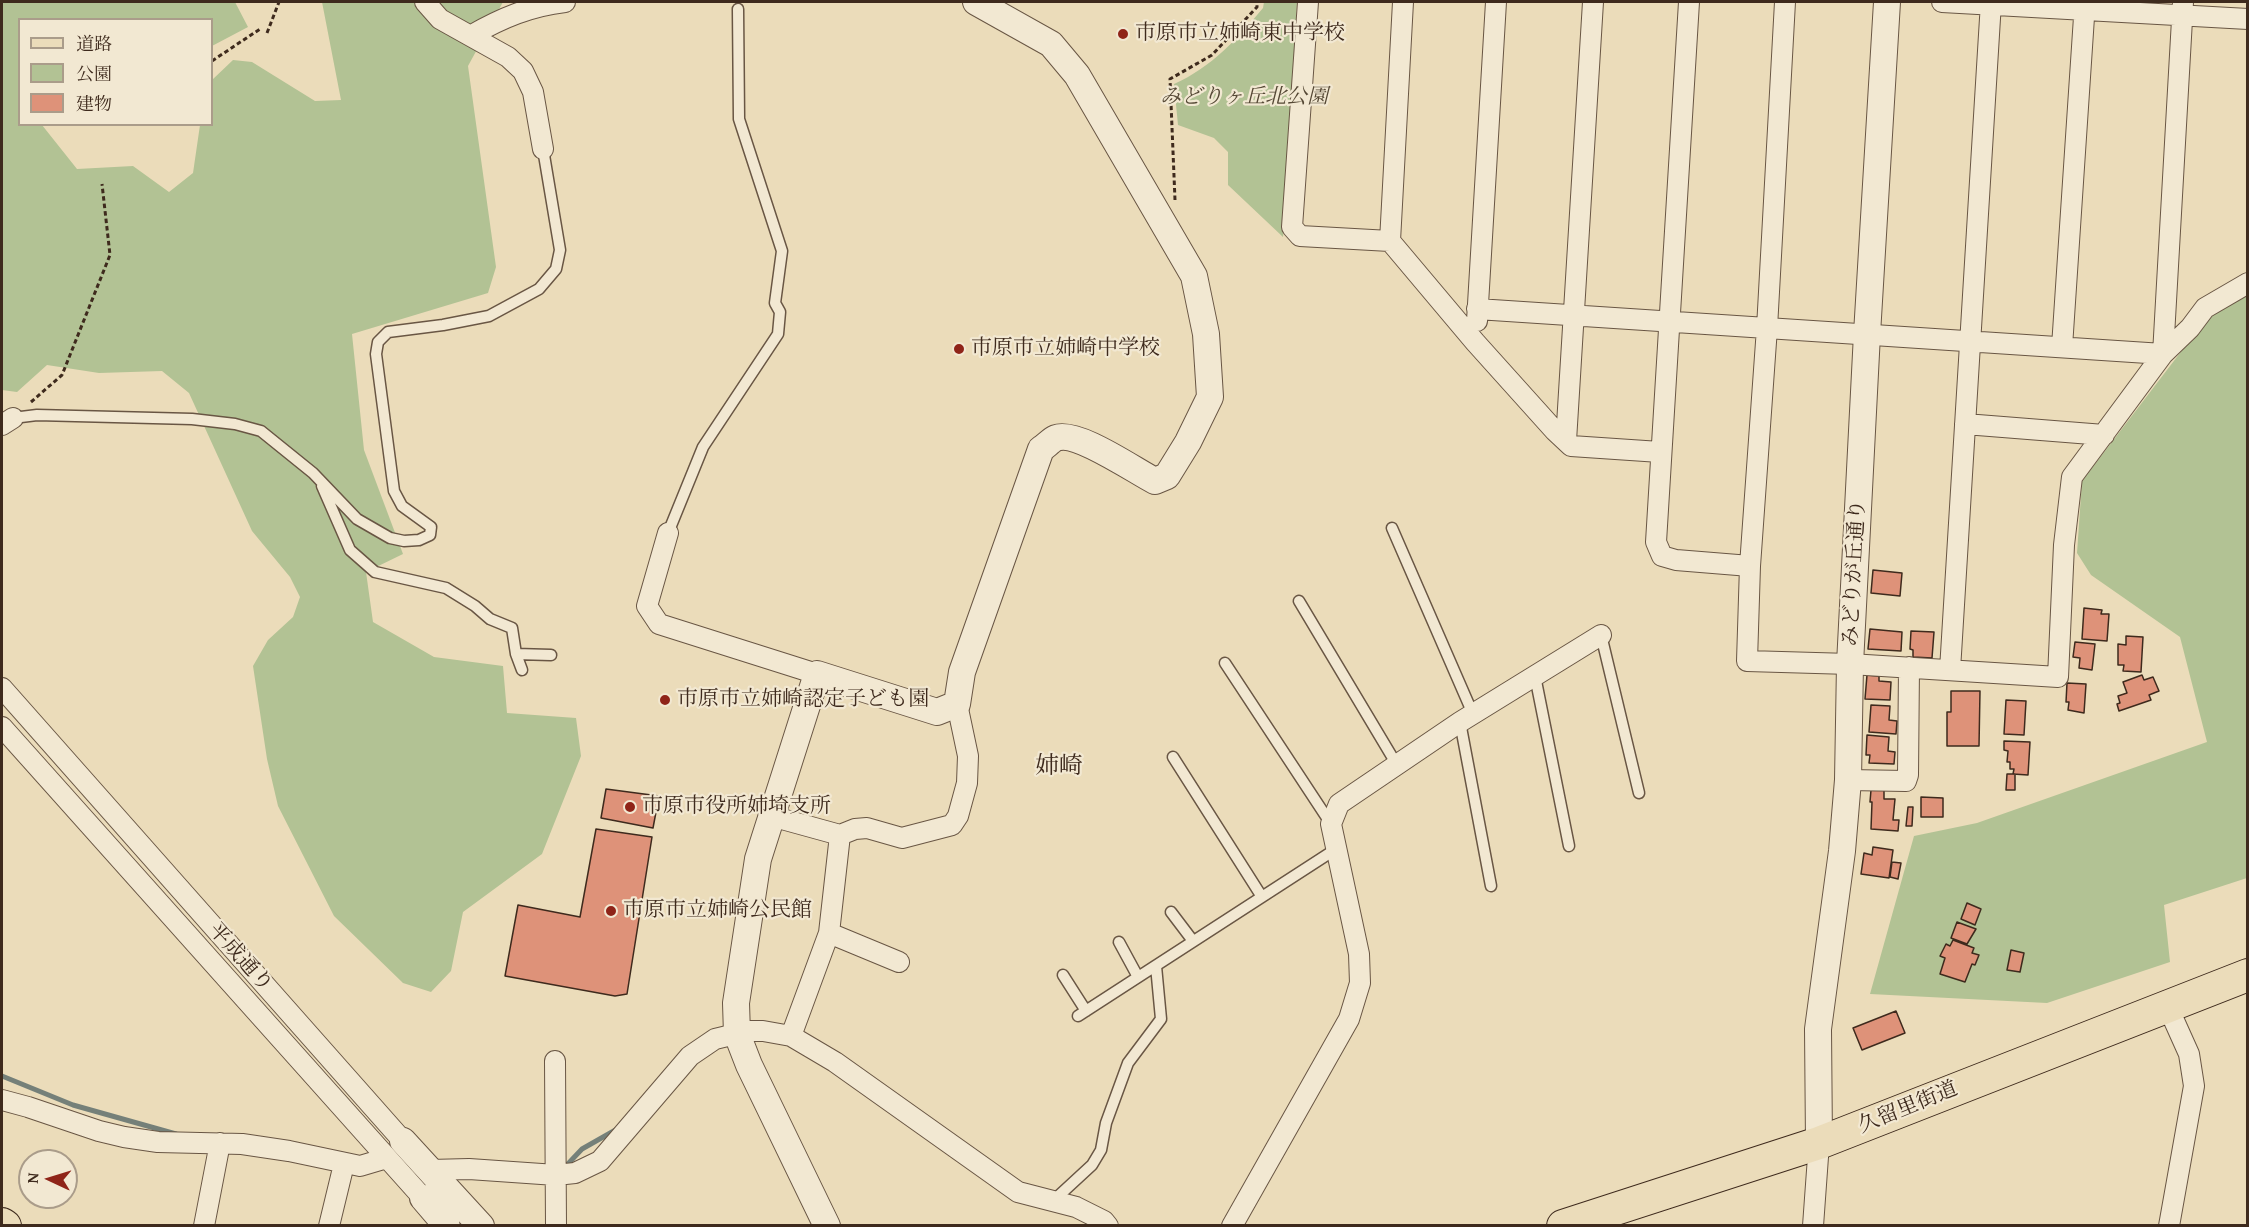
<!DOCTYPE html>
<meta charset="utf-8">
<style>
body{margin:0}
#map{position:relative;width:2249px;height:1227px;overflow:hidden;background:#ebdcba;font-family:"Gentium Book Plus","Noto Serif JP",serif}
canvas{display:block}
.frame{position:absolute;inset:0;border:3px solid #3e2a1d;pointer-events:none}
.legend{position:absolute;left:18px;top:18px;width:195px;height:108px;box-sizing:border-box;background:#f2e8d2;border:2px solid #aa9c8a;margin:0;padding:8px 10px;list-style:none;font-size:18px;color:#3e2a1d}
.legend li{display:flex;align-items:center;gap:12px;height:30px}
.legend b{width:30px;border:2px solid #aa9c8a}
.north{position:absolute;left:18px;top:1149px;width:60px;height:60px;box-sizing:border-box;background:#f2e8d2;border:2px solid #aa9c8a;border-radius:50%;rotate:274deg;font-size:16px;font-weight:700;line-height:24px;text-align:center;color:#3e2a1d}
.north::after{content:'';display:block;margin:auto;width:21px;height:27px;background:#8f2418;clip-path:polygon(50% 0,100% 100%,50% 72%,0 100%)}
</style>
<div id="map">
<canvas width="2249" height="1227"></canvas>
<div class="frame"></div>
<ul class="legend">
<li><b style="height:8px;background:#ebdcba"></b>道路</li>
<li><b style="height:16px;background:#b2c294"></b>公園</li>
<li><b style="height:16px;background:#de9279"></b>建物</li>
</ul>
<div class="north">N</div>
</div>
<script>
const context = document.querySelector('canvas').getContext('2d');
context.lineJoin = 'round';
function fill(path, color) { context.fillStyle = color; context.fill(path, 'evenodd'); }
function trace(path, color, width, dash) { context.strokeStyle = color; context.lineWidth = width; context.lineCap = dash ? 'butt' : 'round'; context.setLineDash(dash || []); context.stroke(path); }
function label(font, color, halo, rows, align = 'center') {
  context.font = font + ' "Gentium Book Plus","Noto Serif JP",serif'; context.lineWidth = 4.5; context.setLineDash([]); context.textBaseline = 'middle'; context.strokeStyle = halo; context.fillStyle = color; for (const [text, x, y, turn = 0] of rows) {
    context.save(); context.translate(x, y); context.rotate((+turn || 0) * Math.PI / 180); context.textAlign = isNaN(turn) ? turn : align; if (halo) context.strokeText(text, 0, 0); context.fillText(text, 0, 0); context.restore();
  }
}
fill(new Path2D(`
 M 2,2 L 235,2 L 248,27 L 212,46 L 212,20 L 20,20 L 20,124 L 42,125 L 77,169 L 133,166 L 169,192 L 193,173 L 200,125 L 212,124 L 212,80 L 233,60 L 252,62 L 315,101 L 341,100 L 322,2 L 503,2 L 468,66 L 496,267 L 488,293 L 352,334 L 364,450 L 403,554 L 366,572 L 373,622 L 434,657 L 503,666 L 507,713 L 576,718 L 581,756 L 542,854 L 463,912 L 451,971 L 431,992 L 403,983 L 334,916 L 278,806 L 267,759 L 253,666 L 268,640 L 293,617 L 300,597 L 290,577 L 252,531 L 189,393 L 162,371 L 99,373 L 47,365 L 17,392 L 2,390 Z
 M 1264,2 L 1297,2 L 1283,237 L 1228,185 L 1228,152 L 1214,138 L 1178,125 L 1174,84 C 1212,67 1237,39 1263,8 Z
 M 2247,294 L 2247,878 L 2164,905 L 2170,962 L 2047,1003 L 1870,994 L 1914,836 L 1977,823 L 2207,742 L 2180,637 L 2091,575 L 2077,553 L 2082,481 L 2206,319 Z`), '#b2c294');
trace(new Path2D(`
 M 2,1076 L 73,1105 L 176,1134
 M 564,1168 L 582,1149 L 619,1128`), '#758079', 5);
const building = new Path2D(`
 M 1873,570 L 1902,573 L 1900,596 L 1871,593 Z
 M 2084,608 L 2102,610 L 2101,614 L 2109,614 L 2107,641 L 2082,639 Z
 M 1870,629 L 1902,632 L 1901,651 L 1868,649 Z
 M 1911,631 L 1934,632 L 1932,658 L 1913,657 L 1913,650 L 1910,649 Z
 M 2126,636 L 2143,637 L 2141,672 L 2123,671 L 2124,665 L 2118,665 L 2118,644 L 2126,645 Z
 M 2075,642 L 2095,644 L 2092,670 L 2079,668 L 2080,658 L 2073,657 Z
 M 1867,675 L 1879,676 L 1879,681 L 1891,682 L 1890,700 L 1865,699 Z
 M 2142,675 L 2144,680 L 2153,677 L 2159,691 L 2149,695 L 2151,700 L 2119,711 L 2117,704 L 2120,703 L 2118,696 L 2127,693 L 2123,682 Z
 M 2067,683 L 2086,684 L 2084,713 L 2068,710 L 2069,702 L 2066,702 Z
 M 1951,691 L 1980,691 L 1979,746 L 1947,746 L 1947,712 L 1951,712 Z
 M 2006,700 L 2026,701 L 2024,735 L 2004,734 Z
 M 1871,705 L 1890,706 L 1889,720 L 1897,721 L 1896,734 L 1869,732 Z
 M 1867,735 L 1889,737 L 1888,751 L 1895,752 L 1894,764 L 1869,763 L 1870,755 L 1866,755 Z
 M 2004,741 L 2030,742 L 2028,775 L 2013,774 L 2014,769 L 2010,769 L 2010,762 L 2007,762 L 2008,751 L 2004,750 Z
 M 2007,774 L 2015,774 L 2015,790 L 2006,790 Z
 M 606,789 L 659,796 L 653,828 L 601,818 Z
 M 1871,790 L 1884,790 L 1884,799 L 1895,799 L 1893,820 L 1899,820 L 1898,831 L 1871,829 L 1872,802 L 1870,802 Z
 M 1921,797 L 1943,798 L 1943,817 L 1921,817 Z
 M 1908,807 L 1913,807 L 1912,826 L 1906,826 Z
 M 596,829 L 652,837 L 627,994 L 615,996 L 505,976 L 518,905 L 580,917 Z
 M 1873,847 L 1893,850 L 1889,878 L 1861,874 L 1864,853 L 1872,855 Z
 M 1892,862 L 1901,863 L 1898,879 L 1890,877 Z
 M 1967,903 L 1981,909 L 1975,925 L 1961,919 Z
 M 1957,922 L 1976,929 L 1967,944 L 1951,938 Z
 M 1953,940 L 1974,948 L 1972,953 L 1979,955 L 1975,965 L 1972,964 L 1965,982 L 1940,974 L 1945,958 L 1940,956 L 1946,944 L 1950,946 Z
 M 2011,950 L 2024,953 L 2020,972 L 2007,970 Z
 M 1896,1011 L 1905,1033 L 1862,1050 L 1853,1028 Z`);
fill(building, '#de9279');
trace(building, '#3e2a1d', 1.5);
const service = new Path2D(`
 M 13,418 L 37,415 L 192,419 L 235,424 L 261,431 L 313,473 L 357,519 L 390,538 L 404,541 L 419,540 L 430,535 L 431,527 L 402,506 L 394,491 L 376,354 L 378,342 L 388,332 L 443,325 L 489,316 L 539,289 L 556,269 L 560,250 L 543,149
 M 322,486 L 350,550 L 375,572 L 446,588 L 475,606 L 490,619 L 512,628 L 516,654 L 522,670
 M 1392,528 L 1473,714
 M 668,533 L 703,447 L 778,334 L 780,312 L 775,303 L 782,251 L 739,119 L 738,9
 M 1299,601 L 1397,765
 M 1601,635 L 1639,793
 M 516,654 L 551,655
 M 1225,663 L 1331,824
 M 1535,676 L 1569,846
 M 1460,722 L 1491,886
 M 1173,757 L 1262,897
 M 1171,912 L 1193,941
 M 1119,942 L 1138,977
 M 1063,975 L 1086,1011
 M 1078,1016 L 1336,849
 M 1053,1201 L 1092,1165 L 1101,1150 L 1106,1123 L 1128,1063 L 1161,1019 L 1156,966`);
const minor = new Path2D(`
 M 425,2 L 440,19 L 508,57 L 523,71 L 533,92 L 543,149
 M 1308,2 L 1292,227 L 1300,236 L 1390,241 L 1475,342 L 1555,431 L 1571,446 L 1660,452
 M 1689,2 L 1656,542 L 1662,556 L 1676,560 L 1750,566
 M 1785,2 L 1767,328 L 1750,566 L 1747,661 L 1850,664 L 2058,677 L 2064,545 L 2072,477 L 2163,354 L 2190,328 L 2205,308 L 2248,283
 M 1942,2 L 2248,19
 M 472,35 C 502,18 530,6 565,2
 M 1390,241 L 1403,2
 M 1477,309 L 2163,354
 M 1477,321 L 1496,2
 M 2062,347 L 2085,2
 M 2163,354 L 2183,2
 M 1965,424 L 2104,435
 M 2,425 L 13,418
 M 1566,441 L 1593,2
 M 668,533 L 647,606 L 659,624 L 817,674
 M 1950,670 L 1991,2
 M 2,688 L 403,1141
 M 2,727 L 423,1198
 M 1848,780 L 1906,781 L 1908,775 L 1909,667
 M 771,816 L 840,835 L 855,829 L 867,828 L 902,838 L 952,825 L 958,816 L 967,783 L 968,756 L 957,704
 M 829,933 L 899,962
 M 2167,1005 L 2189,1054 L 2194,1086 L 2169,1226
 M 791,1036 L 829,933 L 840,835
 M 555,1061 L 556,1226
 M 2,1100 L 28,1107 L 99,1131 L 124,1137 L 158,1142 L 242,1144 L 289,1151 L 360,1166 L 387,1158
 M 430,1170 L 469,1169 L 556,1175 L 575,1173 L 600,1161 L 690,1056 L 715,1039 L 748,1031 L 763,1031 L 791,1036 L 835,1062 L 1018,1192 L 1076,1207 L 1104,1221 L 1108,1226
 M 204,1226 L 220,1143
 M 329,1226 L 344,1164
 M 1232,1226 L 1349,1019 L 1360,983 L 1359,954 L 1331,824 L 1339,804 L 1460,722 L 1601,635
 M 1813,1226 L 1819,1143`);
const tertiary = new Path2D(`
 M 403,1141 L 481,1226
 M 1819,1143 L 1818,1029 L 1842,851 L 1848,780 L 1850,664 L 1867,334 L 1887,2
 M 423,1198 L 447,1226
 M 827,1226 L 749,1065 L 737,1034 L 736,1003 L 758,859 L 817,674 L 937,712 L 957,704 L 962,672 L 1041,449 C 1046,446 1051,440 1056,438 C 1077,430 1135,471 1155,481 L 1167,476 L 1188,442 L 1210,397 L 1206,334 L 1194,276 L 1077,75 L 1051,44 L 976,2`);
const primary = new Path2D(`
 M 2,1224 L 5,1226
 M 1563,1226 L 1819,1143 L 2248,975`);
trace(service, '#695644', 13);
trace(minor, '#695644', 22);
trace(tertiary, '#695644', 28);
trace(primary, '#3e2a1d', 34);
trace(new Path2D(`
 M 267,33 L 279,2
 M 212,61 L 260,29
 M 1175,200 L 1170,79 L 1212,55 L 1257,7 L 1257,2
 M 31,402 L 62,375 L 110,255 L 102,184`), '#3e2a1d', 3, [4.5, 3]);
trace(service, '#f2e8d2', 10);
trace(minor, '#f2e8d2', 20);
trace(tertiary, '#f2e8d2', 26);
trace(primary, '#ebdcba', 32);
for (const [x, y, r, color] of [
 [1123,34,6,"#8f2418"],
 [959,349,6,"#8f2418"],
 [665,700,6,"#8f2418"],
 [630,807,6,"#8f2418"],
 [611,911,6,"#8f2418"]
]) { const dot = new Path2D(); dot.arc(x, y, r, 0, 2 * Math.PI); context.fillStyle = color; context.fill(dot); trace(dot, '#f2e8d2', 2); }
label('21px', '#3e2a1d', '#f2e8d2', [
 ["市原市立姉崎東中学校",1135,34],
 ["市原市立姉崎中学校",971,349],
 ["市原市立姉崎認定子ども園",677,700],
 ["市原市役所姉埼支所",642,807],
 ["市原市立姉崎公民館",623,911]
], 'left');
label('italic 21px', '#554835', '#f2e8d2', [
 ["みどりヶ丘北公園",1244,98]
]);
label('21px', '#3e2a1d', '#f2e8d2', [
 ["みどりが丘通り",1855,573,-87],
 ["平成通り",240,958,48],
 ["久留里街道",1908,1108,-22]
]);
label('24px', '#3e2a1d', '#f2e8d2', [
 ["姉崎",1059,767]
]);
</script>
